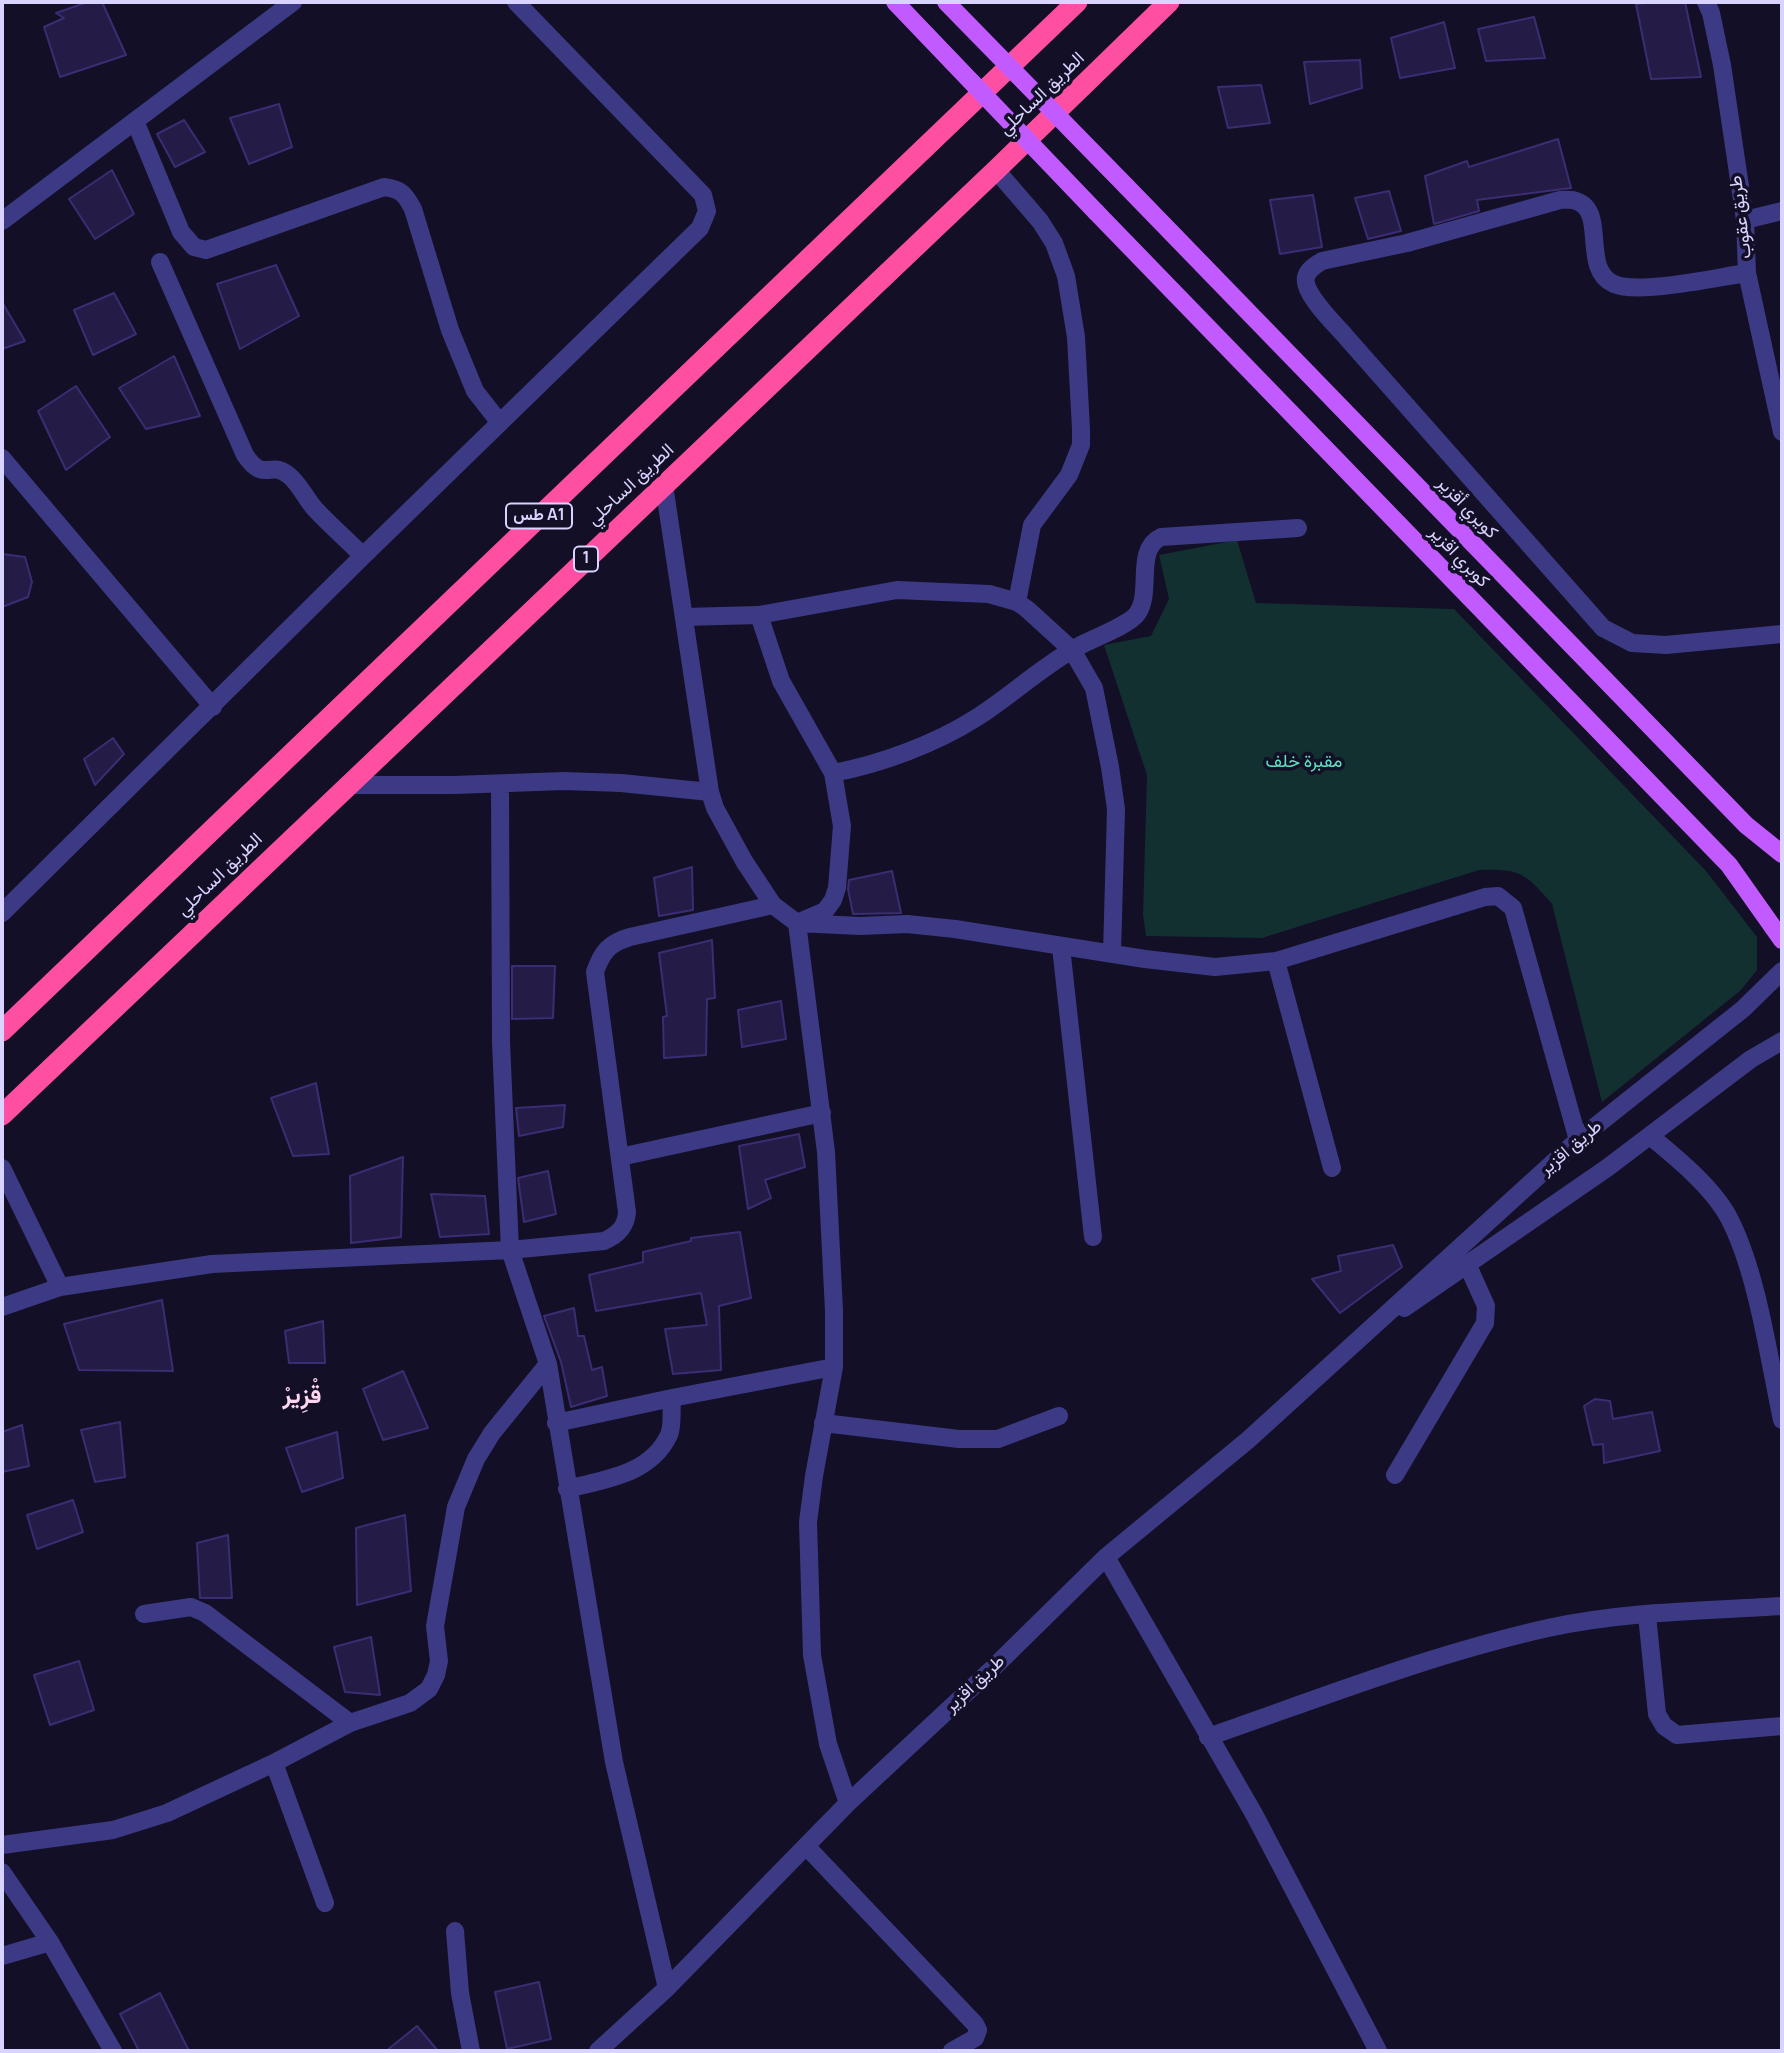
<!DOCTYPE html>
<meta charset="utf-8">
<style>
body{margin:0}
#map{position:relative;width:1784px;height:2053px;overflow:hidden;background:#130f26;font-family:Manrope,sans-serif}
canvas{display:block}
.frame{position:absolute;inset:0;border:4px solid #d9d4ff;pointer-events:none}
</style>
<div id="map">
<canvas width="1784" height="2053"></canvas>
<div class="frame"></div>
</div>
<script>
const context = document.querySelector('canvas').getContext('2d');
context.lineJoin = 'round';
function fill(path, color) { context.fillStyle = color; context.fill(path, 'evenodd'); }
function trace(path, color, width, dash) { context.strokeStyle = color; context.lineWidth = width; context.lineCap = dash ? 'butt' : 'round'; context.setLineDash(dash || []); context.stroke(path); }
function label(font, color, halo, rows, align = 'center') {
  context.font = font + ' Manrope,Vazirmatn,sans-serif'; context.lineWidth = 7; context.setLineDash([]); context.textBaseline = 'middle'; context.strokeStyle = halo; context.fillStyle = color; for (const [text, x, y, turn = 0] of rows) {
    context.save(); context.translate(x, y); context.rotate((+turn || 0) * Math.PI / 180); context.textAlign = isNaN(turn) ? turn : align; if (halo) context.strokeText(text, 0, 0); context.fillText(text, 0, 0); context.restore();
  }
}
fill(new Path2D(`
 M 1237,540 L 1256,603 L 1454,609 L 1706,871 L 1757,937 L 1757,970 L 1741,990 L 1602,1102 L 1552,904 C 1525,873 1521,869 1479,870 L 1262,938 L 1146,936 L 1143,915 L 1147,775 L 1104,645 L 1151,636 L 1169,599 L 1159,555 Z`), '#12302f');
const building = new Path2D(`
 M 88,2 L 102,2 L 126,55 L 60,77 L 44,27 L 64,18 L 56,13 Z
 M 1654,2 L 1685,2 L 1701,77 L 1651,79 L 1636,4 Z
 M 1534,17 L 1545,58 L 1486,61 L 1478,29 Z
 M 1444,22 L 1455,68 L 1400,78 L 1391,38 Z
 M 1360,60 L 1362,88 L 1310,104 L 1304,62 Z
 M 1261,85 L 1270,123 L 1228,128 L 1218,87 Z
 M 279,104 L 292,147 L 249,164 L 230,118 Z
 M 184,120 L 205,152 L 175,167 L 157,134 Z
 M 1558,139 L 1571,188 L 1477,200 L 1479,211 L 1434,224 L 1425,176 L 1467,161 L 1469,167 Z
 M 112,170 L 134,214 L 95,239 L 69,199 Z
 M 1389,191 L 1401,231 L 1368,239 L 1355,198 Z
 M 1313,195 L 1322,247 L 1280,254 L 1270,200 Z
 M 276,265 L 299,316 L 240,349 L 217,284 Z
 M 114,293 L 136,334 L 93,355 L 74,310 Z
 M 2,302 L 25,341 L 2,349 Z
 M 174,356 L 200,416 L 146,429 L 119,388 Z
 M 76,386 L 110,437 L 66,470 L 38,411 Z
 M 2,554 L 25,557 L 32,582 L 28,597 L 2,607 Z
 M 113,738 L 124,754 L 95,785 L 84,759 Z
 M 692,867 L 693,910 L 659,916 L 654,878 Z
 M 892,871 L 901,913 L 853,914 L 848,889 L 849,880 Z
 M 712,940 L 715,998 L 707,999 L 706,1055 L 664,1058 L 663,1017 L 667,1016 L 659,953 Z
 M 512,966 L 555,966 L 553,1018 L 512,1019 Z
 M 781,1001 L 786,1039 L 742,1047 L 738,1010 Z
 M 316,1083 L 329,1154 L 293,1156 L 271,1098 Z
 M 565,1105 L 563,1127 L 519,1136 L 516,1108 Z
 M 799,1134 L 805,1167 L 765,1180 L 771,1198 L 748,1209 L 739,1146 Z
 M 403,1157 L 401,1237 L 351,1243 L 350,1176 Z
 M 548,1171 L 556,1214 L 524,1222 L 518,1178 Z
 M 431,1194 L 485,1196 L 489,1234 L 440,1237 Z
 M 740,1232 L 751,1298 L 719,1306 L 721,1370 L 673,1374 L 665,1329 L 707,1325 L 701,1293 L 596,1311 L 589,1275 L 643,1262 L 643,1252 L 691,1241 L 691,1238 Z
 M 1393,1245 L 1402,1267 L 1340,1313 L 1312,1279 L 1341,1271 L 1338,1256 Z
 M 162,1300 L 173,1371 L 79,1370 L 64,1324 Z
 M 574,1308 L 578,1336 L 584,1336 L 592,1370 L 602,1367 L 607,1396 L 571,1407 L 561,1362 L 544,1316 Z
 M 323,1321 L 325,1363 L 289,1363 L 285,1331 Z
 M 403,1371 L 428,1428 L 383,1440 L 363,1389 Z
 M 1595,1399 L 1610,1401 L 1613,1419 L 1652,1412 L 1660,1451 L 1604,1463 L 1603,1444 L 1593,1445 L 1584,1406 Z
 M 120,1422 L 125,1477 L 95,1482 L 81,1430 Z
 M 22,1425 L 29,1466 L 2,1472 L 2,1432 Z
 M 337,1432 L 343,1478 L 302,1492 L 286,1448 Z
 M 73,1500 L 83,1532 L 37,1549 L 27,1515 Z
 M 405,1515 L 411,1591 L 357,1605 L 356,1528 Z
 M 228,1535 L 232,1598 L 200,1598 L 197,1543 Z
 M 371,1637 L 380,1695 L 345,1692 L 334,1647 Z
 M 79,1661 L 94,1710 L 50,1725 L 34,1675 Z
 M 539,1982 L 551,2039 L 507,2049 L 495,1992 Z
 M 160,1993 L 189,2051 L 139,2051 L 120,2014 Z
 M 417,2026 L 438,2051 L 386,2051 Z`);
fill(building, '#241b47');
trace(building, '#3b2d73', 2);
trace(new Path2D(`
 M 1706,2 L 1711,13 L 1722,65 L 1745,220 L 1747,273 L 1782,432
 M 135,121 L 181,232 L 194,247 L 206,250 L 384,187 C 401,189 405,194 413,209 L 450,330 L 475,391 L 500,423
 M 996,170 L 1040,221 L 1054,243 L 1066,276 L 1076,337 L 1081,429 L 1081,445 L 1069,475 L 1032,525 L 1017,602
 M 1745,220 L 1782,211
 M 2,221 L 293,2
 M 160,262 L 245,455 C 264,483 269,461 287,474 C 298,481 306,499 315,509 C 330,525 347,540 363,556
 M 1747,273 C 1718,277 1639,295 1614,284 C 1580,269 1608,211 1576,201 C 1572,199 1565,200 1560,200 L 1407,243 L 1322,261 C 1316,265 1308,269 1306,277 C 1302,293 1335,324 1346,337 L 1603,628 L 1632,643 L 1666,645 L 1782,634
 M 2,458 L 213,707
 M 664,485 L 710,792 L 715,808 L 744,861 L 773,905 L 797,923 L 860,926 L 907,924 L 955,929 L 1145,959 L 1215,967 L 1276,961 L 1485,897 L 1498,896 L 1513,908 L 1578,1140
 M 759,615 L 781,681 L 833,773 L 842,826 L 837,888 L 833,900 L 825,911 L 797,923
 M 684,617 L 759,615 L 897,590 L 989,594 L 1017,602 L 1027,609 L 1072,650 L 1094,688 L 1110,767 L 1116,809 L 1112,953
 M 833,773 C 881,764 935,744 976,718 C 1009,697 1038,670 1072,650 C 1087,640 1127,627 1137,614 C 1153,592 1134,550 1161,537 L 1298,528
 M 500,784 L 501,1042 L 510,1250 L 548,1364 L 614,1762 L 667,1988
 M 347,785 L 454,785 L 564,781 L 621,783 L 710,792
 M 2,913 L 363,556 L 700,228 L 707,211 L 703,195 L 516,2
 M 797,923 L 826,1152 L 834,1311 L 834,1367 L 814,1476 L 808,1522 L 812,1655 L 828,1744 L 848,1803
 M 1061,947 L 1093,1237
 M 1276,961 L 1332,1168
 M 1650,1136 C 1677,1158 1716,1190 1731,1222 C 1758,1277 1769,1359 1782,1420
 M 620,1157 L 822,1113
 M 2,1168 L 60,1287
 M 2,1307 L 60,1287 L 212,1264 L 510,1250 L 604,1241 C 618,1235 626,1227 627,1212 L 595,972 C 602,952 609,943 630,937 L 773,905
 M 1404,1308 L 1607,1168 L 1751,1059 L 1782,1041
 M 556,1423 L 672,1398 L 834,1367
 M 823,1423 L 959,1439 L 998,1439 L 1059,1416
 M 1395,1475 L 1485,1323 L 1486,1306 L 1468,1266
 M 567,1489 C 605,1479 650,1475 669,1435 C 673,1426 671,1409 672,1398
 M 1106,1557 L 1254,1814 L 1378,2051
 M 144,1614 L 191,1607 L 205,1613 L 350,1723
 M 1647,1615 L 1657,1714 L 1664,1726 L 1677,1735 L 1782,1726
 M 1208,1737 C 1320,1698 1432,1654 1548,1628 C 1624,1611 1705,1611 1782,1606
 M 274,1763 L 325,1903
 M 2,1845 L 113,1830 L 167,1813 L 274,1763 L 350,1723 L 410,1703 L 429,1689 L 436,1675 L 439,1661 L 435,1626 L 456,1507 L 476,1459 L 492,1433 L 548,1364
 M 806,1846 L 975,2024 L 978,2030 L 975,2038 L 952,2051
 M 2,1872 L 50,1942 L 113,2051
 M 455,1931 L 460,1993 L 471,2051
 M 2,1956 L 50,1942
 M 598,2051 L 667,1988 L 848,1803 L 993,1668 L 1106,1557 L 1248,1440 L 1578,1140 L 1743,1009 L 1782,971`), '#3d3a85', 18);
trace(new Path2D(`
 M 1126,186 L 1746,825 L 1782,854
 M 1096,212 L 1729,865 L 1782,940`), '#c25bff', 18);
trace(new Path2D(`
 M 2,1031 L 1077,2
 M 2,1115 L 996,170 L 1169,2`), '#ff4fa3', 21);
trace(new Path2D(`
 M 895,2 L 1096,212
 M 946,2 L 1126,186`), '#c25bff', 18);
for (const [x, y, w] of [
 [539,516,66],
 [586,559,24]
]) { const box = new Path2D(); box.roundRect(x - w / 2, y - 12.5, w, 25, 5); context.fillStyle = '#130f26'; context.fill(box); trace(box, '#d9d4ff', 2); }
label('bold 16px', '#d9d4ff', null, [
 ["طس A1",539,516],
 ["1",586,559]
]);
label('18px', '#d9d4ff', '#130f26', [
 ["الطريق الساحلي",1042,94,-44],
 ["طريق عقوب",1741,217,-97],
 ["الطريق الساحلي",631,485,-43],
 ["كويري أقزير",1467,508,46],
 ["كوبري اقزير",1459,557,46],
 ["الطريق الساحلي",220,875,-44],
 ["طريق اقزير",1571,1148,-40],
 ["طريق اقزير",975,1684,-43]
]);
label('18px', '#5fe0c0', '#130f26', [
 ["مقبرة خلف",1304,762]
]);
label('bold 24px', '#ffd6f0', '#130f26', [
 ["قْزِيرْ",302,1396]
]);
</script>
